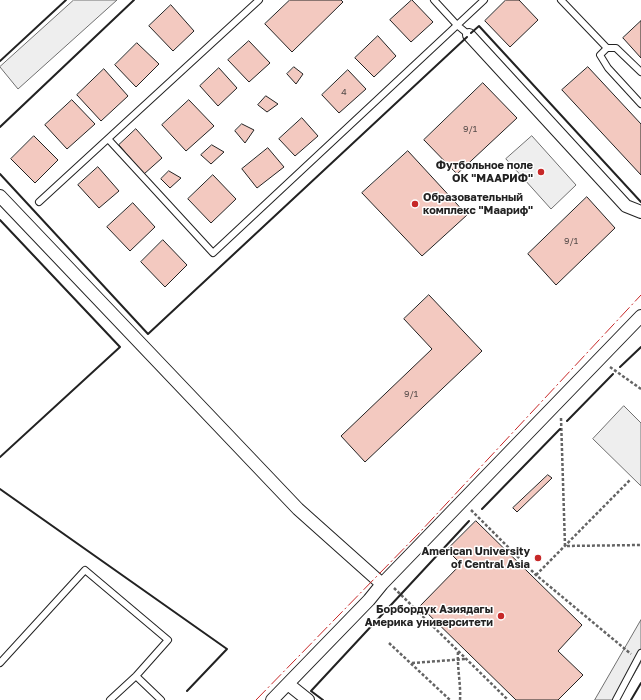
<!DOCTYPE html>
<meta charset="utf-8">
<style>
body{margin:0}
canvas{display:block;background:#fff}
</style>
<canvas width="641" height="700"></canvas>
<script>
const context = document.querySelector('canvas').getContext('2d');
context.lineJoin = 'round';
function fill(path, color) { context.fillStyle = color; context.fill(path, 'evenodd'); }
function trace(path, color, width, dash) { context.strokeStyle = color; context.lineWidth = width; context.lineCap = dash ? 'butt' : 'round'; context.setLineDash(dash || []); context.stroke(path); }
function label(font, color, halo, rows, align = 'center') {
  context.font = font + ' "Golos Text",sans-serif'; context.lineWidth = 3; context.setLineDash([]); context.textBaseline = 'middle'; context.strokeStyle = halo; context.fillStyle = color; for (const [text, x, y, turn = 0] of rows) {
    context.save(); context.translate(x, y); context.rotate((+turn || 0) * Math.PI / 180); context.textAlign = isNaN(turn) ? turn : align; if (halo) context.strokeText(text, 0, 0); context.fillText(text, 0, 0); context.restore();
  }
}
const green = new Path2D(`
 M 74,0 L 117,0 L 18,89 L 0,67 Z
 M 532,136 L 576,185 L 551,209 L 506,159 Z
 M 624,406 L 641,423 L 641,486 L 593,439 Z`);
fill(green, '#eee');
trace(green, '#6f6f6f', 1);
const parking = new Path2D(`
 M 641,620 L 641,662 L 619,700 L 595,700 Z`);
fill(parking, '#ededed');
trace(parking, '#6f6f6f', 1);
const building = new Path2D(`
 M 290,0 L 341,0 L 343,2 L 292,52 L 265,24 Z
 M 412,0 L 433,22 L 411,42 L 390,20 Z
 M 506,0 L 519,0 L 538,20 L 510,47 L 485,21 Z
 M 171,5 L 194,31 L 173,51 L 149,26 Z
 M 641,21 L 641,58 L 623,38 Z
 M 378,36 L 396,56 L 374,77 L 355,58 Z
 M 249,41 L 270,63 L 249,82 L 228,60 Z
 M 137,43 L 159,64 L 136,87 L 115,65 Z
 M 294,67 L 303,74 L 296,84 L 287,74 Z
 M 588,67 L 641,124 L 641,175 L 562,90 Z
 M 219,68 L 237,88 L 218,106 L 200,86 Z
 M 104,69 L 128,96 L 101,121 L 77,95 Z
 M 348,70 L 366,89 L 339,113 L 322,95 Z
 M 483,83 L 517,118 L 457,174 L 424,140 Z
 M 266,96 L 278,104 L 267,112 L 258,105 Z
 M 72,100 L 95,124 L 67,149 L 45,125 Z
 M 189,100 L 214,126 L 186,151 L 162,125 Z
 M 302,118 L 318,136 L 295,156 L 279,139 Z
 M 242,124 L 254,130 L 245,143 L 235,131 Z
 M 136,129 L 162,158 L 144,174 L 119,145 Z
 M 34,136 L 58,160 L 35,183 L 11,159 Z
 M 212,145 L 224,152 L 211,164 L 201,155 Z
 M 268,148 L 284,167 L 257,188 L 242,169 Z
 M 408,151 L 467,215 L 422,256 L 362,193 Z
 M 98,167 L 119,191 L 99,208 L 78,185 Z
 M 169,171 L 181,178 L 170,188 L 161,179 Z
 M 213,175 L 236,199 L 211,223 L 188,199 Z
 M 587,197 L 615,228 L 556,285 L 528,254 Z
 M 133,203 L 155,227 L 130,251 L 107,227 Z
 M 163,240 L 187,265 L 165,287 L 141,262 Z
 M 429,295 L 482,351 L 365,462 L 341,436 L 432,349 L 404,319 Z
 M 548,475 L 552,478 L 517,512 L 513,508 Z
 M 476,521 L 582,625 L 558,651 L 583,675 L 558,700 L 516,700 L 420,606 L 461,564 L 447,550 Z`);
fill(building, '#f3c9c0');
trace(building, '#222', 1);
const service = new Path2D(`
 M 434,0 L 457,25 L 469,35
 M 561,0 L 607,48
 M 641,72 L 616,48 L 607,48 L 600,55 L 608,68 L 641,104
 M 109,140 L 213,253 L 484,0
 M 39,202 L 259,0
 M 0,663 L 85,570 L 168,640 L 136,676 L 110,700
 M 136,676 L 161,700
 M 616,700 L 641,653`);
const minor = new Path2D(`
 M 469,35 L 626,206 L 641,212
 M 0,196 L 298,509 L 382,584
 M 288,684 L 308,700
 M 272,700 L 369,600 L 382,584 L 641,316`);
trace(service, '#222', 8);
trace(minor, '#222', 14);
trace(new Path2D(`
 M 610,367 L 641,389
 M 561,418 L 565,546 L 641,545
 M 471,510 L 536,575 L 631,654
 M 536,575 L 630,480
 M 394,588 L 508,700
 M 389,643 L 450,700
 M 458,652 C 457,668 461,684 460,700
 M 412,663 L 466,659`), '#646464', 2.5, [3, 2]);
trace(service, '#fff', 6);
trace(minor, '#fff', 12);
trace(new Path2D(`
 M 471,33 L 479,26 L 641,202
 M 0,61 L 66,0
 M 0,127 L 134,0
 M 0,174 L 148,334 L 467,37
 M 0,220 L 120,347 L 0,457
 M 620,367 L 641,347
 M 567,421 L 613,374
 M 0,489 L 227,649 L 187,691
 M 482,509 L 560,429
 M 323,700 L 311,691 L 469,521
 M 631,700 L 641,683`), '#222', 2);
trace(new Path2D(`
 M 256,700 L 420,532 L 641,295`), '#c62828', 1, [14, 3, 2, 3]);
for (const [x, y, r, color] of [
 [541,172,4,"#c62828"],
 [415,204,4,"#c62828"],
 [538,558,4,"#c62828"],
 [501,616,4,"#c62828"]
]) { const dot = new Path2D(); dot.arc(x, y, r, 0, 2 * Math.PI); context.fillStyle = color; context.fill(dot); trace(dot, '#fff', 1.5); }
label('9px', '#564c4a', null, [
 ["4",344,92],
 ["9/1",470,129],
 ["9/1",571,241],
 ["9/1",411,394]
]);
label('bold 11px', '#222', '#fff', [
 ["Футбольное поле",533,166],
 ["ОК \"МААРИФ\"",533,179],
 ["Образовательный",423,198,"left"],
 ["комплекс \"Маариф\"",423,211,"left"],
 ["American University",530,552],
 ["of Central Asia",530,565],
 ["Борбордук Азиядагы",493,610],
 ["Америка университети",493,623]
], 'right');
</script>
